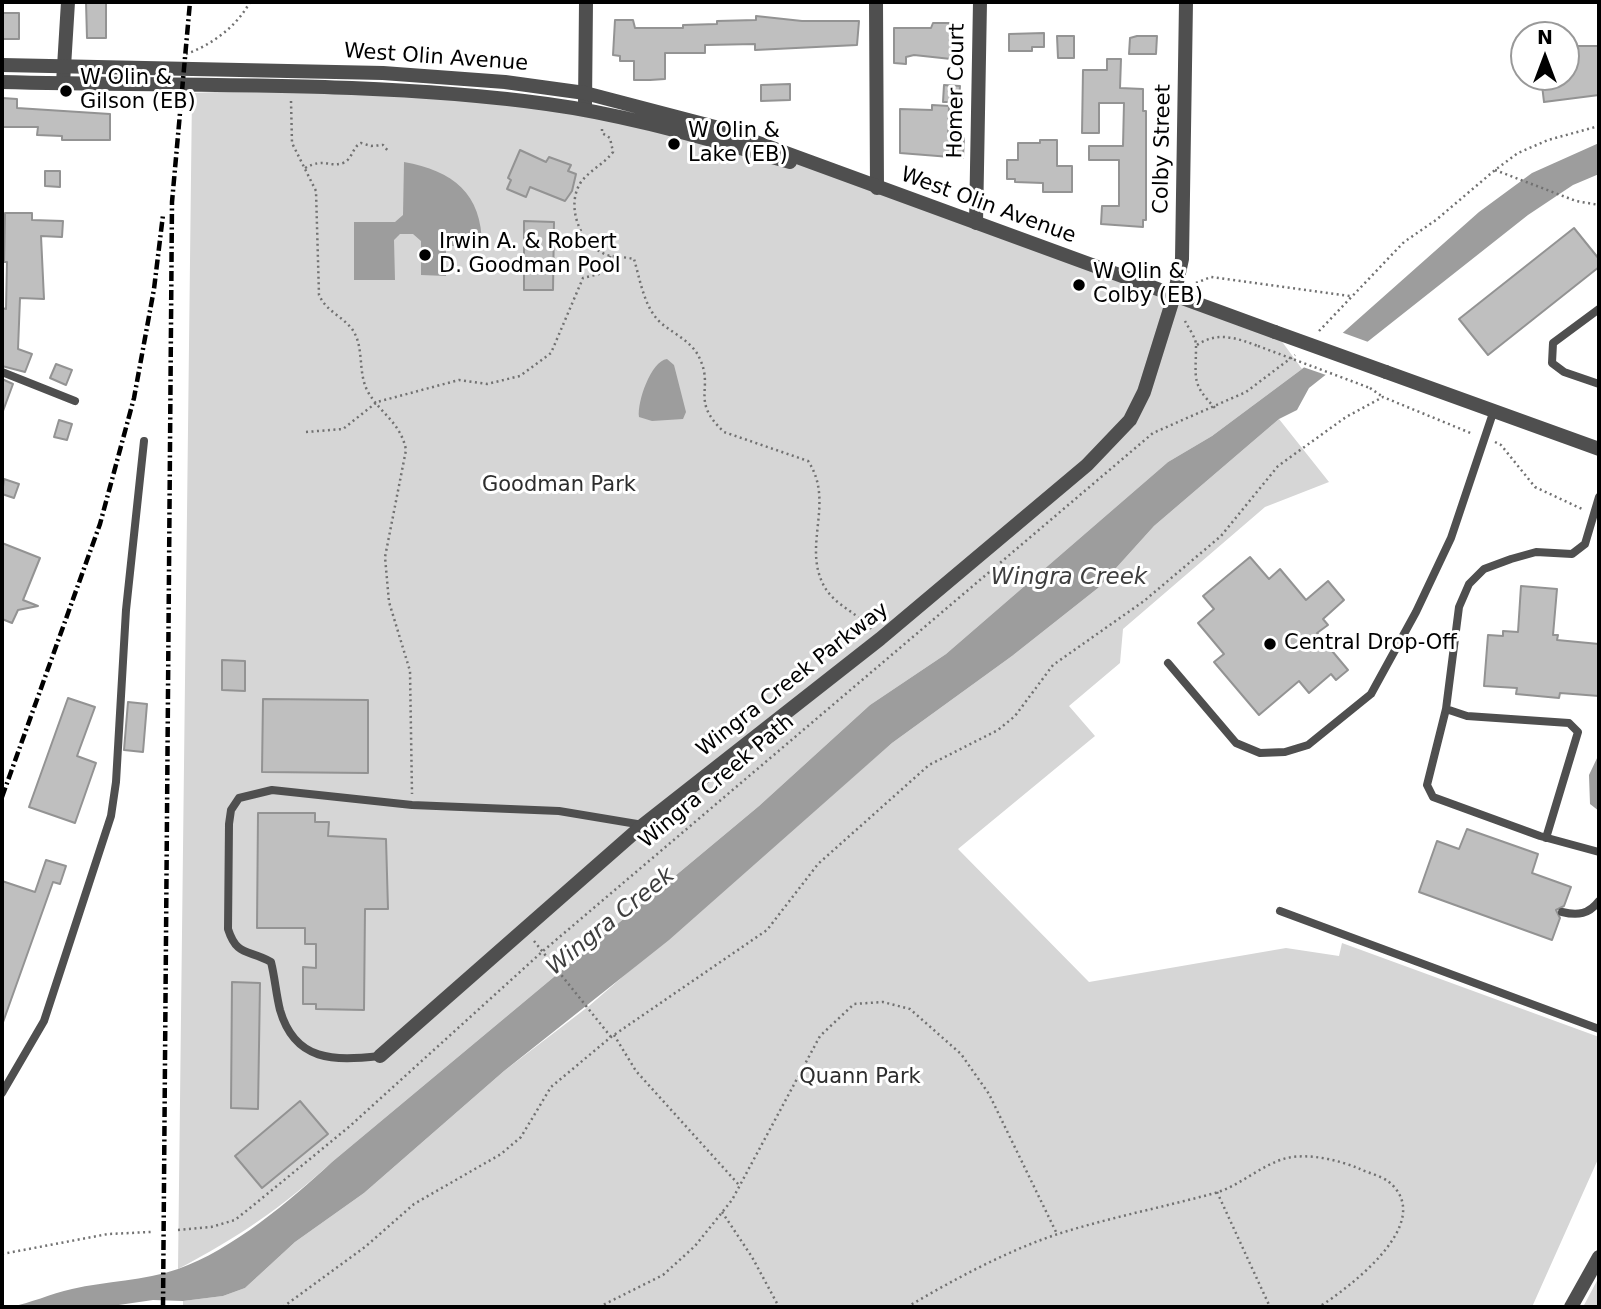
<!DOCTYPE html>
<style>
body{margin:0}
#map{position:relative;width:1601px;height:1309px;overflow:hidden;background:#fff;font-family:"DejaVu Sans",sans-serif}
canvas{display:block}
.frame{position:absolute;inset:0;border:4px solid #000;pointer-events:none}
.north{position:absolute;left:1510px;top:21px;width:70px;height:70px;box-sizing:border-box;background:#fff;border:2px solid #999;border-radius:50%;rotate:0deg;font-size:19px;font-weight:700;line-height:28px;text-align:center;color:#000}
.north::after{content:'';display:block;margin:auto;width:24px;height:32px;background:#000;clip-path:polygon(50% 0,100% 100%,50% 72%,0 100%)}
</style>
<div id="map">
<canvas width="1601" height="1309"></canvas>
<div class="frame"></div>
<div class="north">N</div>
</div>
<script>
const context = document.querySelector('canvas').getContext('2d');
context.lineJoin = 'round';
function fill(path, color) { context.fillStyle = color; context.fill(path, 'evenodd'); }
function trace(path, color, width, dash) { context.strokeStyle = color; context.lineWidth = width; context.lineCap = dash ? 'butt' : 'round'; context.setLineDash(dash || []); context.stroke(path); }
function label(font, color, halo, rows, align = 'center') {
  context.font = font + ' "DejaVu Sans",sans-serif'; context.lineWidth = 6; context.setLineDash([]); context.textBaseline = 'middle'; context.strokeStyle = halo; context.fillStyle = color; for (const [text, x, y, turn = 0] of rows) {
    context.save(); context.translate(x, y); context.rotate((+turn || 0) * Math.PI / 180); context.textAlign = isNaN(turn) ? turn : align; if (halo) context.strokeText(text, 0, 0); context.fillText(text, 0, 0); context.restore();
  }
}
fill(new Path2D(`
 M 291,89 L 545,104 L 682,133 L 852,179 L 1275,332 L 1302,369 L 1212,436 L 1168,462 L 946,654 L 870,705 L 759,806 L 332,1162 C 283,1207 237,1238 178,1269 L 192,93 Z
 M 1279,419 L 1329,482 L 1265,507 L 1123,629 L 1120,663 L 1069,706 L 1095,736 L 958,849 L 1089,982 L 1286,948 L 1339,956 L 1342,943 L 1599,1037 L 1599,1157 L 1532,1307 L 183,1307 L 183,1301 L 223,1296 L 245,1288 L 295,1242 L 364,1193 L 504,1071 L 589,1006 L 892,743 L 1012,656 L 1098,588 L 1154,526 Z
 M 1599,1277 L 1599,1307 L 1583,1307 Z`), '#d6d6d6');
fill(new Path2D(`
 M 1599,143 L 1599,174 L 1573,185 L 1528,215 L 1309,388 L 1297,410 L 1279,419 L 1154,526 L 1098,588 L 1012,656 L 892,743 L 669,940 L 504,1071 L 364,1193 L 295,1242 L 245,1288 L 223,1296 L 183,1301 L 153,1300 L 105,1307 L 10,1307 C 31,1303 50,1294 72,1289 C 106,1281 144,1281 178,1269 C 232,1250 290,1201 332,1162 L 759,806 L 870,705 L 946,654 L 1168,462 L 1212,436 L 1302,369 L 1479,212 L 1532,173 Z
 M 404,162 C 453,171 482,193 482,246 L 446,246 L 446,276 L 421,275 L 421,241 L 413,234 L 400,234 L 394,240 L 395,280 L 354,280 L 354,222 L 395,222 L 403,215 Z
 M 667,359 L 674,365 L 686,412 L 683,419 L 652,421 L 639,417 C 637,402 651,361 667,359 Z
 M 1599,754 L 1599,811 L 1590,804 L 1589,775 Z`), '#9d9d9d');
fill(new Path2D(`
 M 1338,331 L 1371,343 L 1329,376 L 1300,366 Z`), '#fff');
const building = new Path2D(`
 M 86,2 L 106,2 L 106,38 L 87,38 Z
 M 2,13 L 19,13 L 19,39 L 2,39 Z
 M 756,16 L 802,21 L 859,21 L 857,45 L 755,50 L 755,44 L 705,45 L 705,53 L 665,53 L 665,79 L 650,80 L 634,80 L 634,61 L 620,61 L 620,56 L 613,55 L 615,20 L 633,20 L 635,28 L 683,28 L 683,25 L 717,24 L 717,21 L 756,20 Z
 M 933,23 L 951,23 L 951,59 L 914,55 L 906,57 L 906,64 L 894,63 L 894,28 L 931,28 Z
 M 1044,33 L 1044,47 L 1032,47 L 1032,51 L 1009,51 L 1009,34 Z
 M 1057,36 L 1074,36 L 1074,58 L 1058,58 Z
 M 1137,36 L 1157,36 L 1156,54 L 1129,54 L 1130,38 Z
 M 1566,46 L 1599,46 L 1599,95 L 1544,102 L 1541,77 L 1566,77 Z
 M 1107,59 L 1121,59 L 1120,88 L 1143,89 L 1143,111 L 1146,111 L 1146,220 L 1143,220 L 1143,227 L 1101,224 L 1102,206 L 1119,206 L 1119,160 L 1089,160 L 1089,146 L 1123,146 L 1124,103 L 1099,103 L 1099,133 L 1082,133 L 1083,70 L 1107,70 Z
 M 790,84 L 790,100 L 761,101 L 761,85 Z
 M 944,85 L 960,86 L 959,102 L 943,102 Z
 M 2,98 L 17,99 L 17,108 L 110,114 L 110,140 L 62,140 L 62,136 L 37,135 L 38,127 L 2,127 Z
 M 932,105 L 949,106 L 948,137 L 964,138 L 963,158 L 900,153 L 900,109 L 932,110 Z
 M 1040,140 L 1057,140 L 1057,166 L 1072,166 L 1072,192 L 1043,192 L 1043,183 L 1015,182 L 1015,179 L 1007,179 L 1007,160 L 1018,160 L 1018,143 L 1040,143 Z
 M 520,150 L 546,162 L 549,157 L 571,165 L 568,171 L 576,174 L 572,191 L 565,201 L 530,187 L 526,197 L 507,189 L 511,180 L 508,178 Z
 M 45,171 L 60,171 L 60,187 L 45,186 Z
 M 5,213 L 32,213 L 32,220 L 63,221 L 62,237 L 41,236 L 44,299 L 20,298 L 18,349 L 32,354 L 25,372 L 2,366 L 2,308 L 6,309 L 7,262 L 4,262 Z
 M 524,221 L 554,222 L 553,290 L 524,290 Z
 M 1574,228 L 1599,259 L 1599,267 L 1488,355 L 1459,319 Z
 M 56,364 L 72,370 L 66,385 L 50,378 Z
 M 2,379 L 13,384 L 3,411 L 2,411 Z
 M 59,420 L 72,424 L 67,440 L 54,437 Z
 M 4,479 L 19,484 L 14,498 L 2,494 Z
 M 2,543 L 40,558 L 23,600 L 38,606 L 18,610 L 12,623 L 2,619 Z
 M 1250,557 L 1269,579 L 1280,569 L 1306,600 L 1328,581 L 1344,600 L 1323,619 L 1328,625 L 1317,633 L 1348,670 L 1336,680 L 1331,674 L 1309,693 L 1299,681 L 1259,715 L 1214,662 L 1224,654 L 1198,623 L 1214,609 L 1203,596 Z
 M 1521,586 L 1557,589 L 1553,635 L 1558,635 L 1557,640 L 1599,644 L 1599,696 L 1560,693 L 1559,698 L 1516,694 L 1517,688 L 1484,686 L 1488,635 L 1503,636 L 1503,631 L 1518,632 Z
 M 222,660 L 245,661 L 245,691 L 222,690 Z
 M 68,698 L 95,707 L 77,756 L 96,763 L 75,823 L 29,807 Z
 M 263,699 L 368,700 L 368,773 L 262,772 Z
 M 128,702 L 147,704 L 143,752 L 124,750 Z
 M 258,813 L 315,813 L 315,822 L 329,822 L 328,836 L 386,839 L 388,909 L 365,909 L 364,1010 L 316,1009 L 316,1004 L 303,1004 L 303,967 L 316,968 L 316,944 L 305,944 L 305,928 L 257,928 Z
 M 1467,829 L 1538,854 L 1532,873 L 1571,887 L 1564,906 L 1556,910 L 1560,918 L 1552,940 L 1419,892 L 1437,841 L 1459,849 Z
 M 46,860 L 66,866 L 60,884 L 53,882 L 2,1025 L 2,881 L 35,892 Z
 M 232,982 L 260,983 L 258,1109 L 231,1108 Z
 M 300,1101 L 328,1134 L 262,1188 L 235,1156 Z`);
fill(building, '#bfbfbf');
trace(building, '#939393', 2);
trace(new Path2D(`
 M 186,54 C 212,45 237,26 250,2
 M 291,101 L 292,143 L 316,191 L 319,295 C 326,311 342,316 352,329 C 365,347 357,372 368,392 C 381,414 401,423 406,450 L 385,557 L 389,602 L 410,671 L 412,794
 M 602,129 L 602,133 L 610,138 L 613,152 C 604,164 590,170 581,182 C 565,206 580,245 607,255 C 615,257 626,257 634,259 C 640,279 644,308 661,323 C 675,335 692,341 700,359 C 714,390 690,400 724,432 L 808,461 C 835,501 803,544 823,584 C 833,605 857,612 871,629
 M 305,168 C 326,157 328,168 343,163 C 353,159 352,147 361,143 L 371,146 L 383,145 L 389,152
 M 1495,170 L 1576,201 L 1599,205
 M 1196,283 L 1211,277 L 1350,296
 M 1185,321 C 1189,329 1197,339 1196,347 C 1196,379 1191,383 1215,408
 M 1319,331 L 1404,242 L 1436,220 L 1495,170 L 1518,153 L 1548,140 L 1599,126
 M 1197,345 C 1218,331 1236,338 1258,346
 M 1370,388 L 1383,397
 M 306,432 L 343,429 L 377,402 L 459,380 L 487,384 L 520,376 L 551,353 L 583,278 L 603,273 L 611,255
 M 1495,442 L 1501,445 L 1535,487 L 1582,509
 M 534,941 L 611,1037
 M 614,1035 L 636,1071 L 739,1185
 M 1217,1192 L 1270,1307
 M 722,1212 L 752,1257 L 779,1307
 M 178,1230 L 211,1227 L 235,1220 L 266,1195 L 350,1126 L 543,951 L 1153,433 L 1246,392 L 1295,355
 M 2,1254 L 108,1234 L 151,1232
 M 283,1307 L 365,1247 L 414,1204 L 501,1154 L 521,1137 L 551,1087 L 611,1037 L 767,930 L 818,864 L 929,765 L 998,730 L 1015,716 L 1053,665 L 1144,601 L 1221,536 L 1278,466 L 1346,417 L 1383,397 L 1473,434
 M 599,1307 L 663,1275 L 695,1246 L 732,1200 L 820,1036 L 854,1004 L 883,1002 L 910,1009 L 961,1054 L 989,1094 L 1057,1234
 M 907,1307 C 955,1279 1008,1250 1061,1233 C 1112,1217 1164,1207 1215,1193 C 1240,1186 1262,1164 1287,1158 C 1309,1153 1339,1160 1360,1169 C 1368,1173 1382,1176 1389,1182 C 1437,1222 1350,1287 1319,1307`), '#717171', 2.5, [2, 3.5]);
trace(new Path2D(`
 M 1599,309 L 1553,343 L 1552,363 L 1564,372 L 1599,384
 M 2,372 L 75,401
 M 1599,497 L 1585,544 L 1572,554 L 1536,552 L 1511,559 L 1484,569 L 1469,584 L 1459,607 L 1446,709 L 1427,785 L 1433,797 L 1540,836 L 1599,852
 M 1168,663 L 1236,743 L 1260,753 L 1285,752 L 1308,745 L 1371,694 L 1416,612 L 1451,538 L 1494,410
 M 1446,709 L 1467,716 L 1569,723 L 1578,732 L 1546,838
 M 1280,911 L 1599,1029
 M 1562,912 C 1578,916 1589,914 1599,901
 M 380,1056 C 334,1061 295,1062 280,1010 C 276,994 275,978 271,962 C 248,949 237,957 228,929 L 229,824 L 231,810 L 239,798 L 272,790 L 412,805 L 559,811 L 643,825
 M 2,1093 L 44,1021 L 111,816 L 116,782 L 126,610 L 144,441`), '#4f4f4f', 8);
trace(new Path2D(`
 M 876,2 L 877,188
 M 63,83 L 68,2
 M 585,105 L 586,2
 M 976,223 L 980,2
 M 380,1056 L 643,825 L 880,639 L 1087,465 L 1130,420 L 1144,392 L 1174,296 L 1182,259 L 1186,2
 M 1571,1307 L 1599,1257`), '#4f4f4f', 14);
trace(new Path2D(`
 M 2,65 L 383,73 L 505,82 L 585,93 L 715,127 L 1275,332
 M 2,82 C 183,87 368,80 547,104 C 629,115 710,140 790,162
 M 1386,372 L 1599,449`), '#4f4f4f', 14);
trace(new Path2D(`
 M 2,797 L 100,524 L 134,398 L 154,289 L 163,215
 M 163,1307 L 172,202 L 190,2`), '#000', 4.5, [10, 3.5, 2, 3.5]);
trace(new Path2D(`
 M 1258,346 L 1370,388`), '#717171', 2.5, [2, 3.5]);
trace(new Path2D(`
 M 1275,332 L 1386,372`), '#4f4f4f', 14);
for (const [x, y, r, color] of [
 [66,91,7,"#000"],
 [674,144,7,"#000"],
 [425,255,7,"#000"],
 [1079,285,7,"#000"],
 [1270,644,7,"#000"]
]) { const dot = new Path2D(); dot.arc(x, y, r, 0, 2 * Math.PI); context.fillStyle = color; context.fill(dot); trace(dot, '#fff', 2.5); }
label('21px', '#000', '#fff', [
 ["West Olin Avenue",436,58,4],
 ["Homer Court",957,91,-89],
 ["Colby Street",1163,149,-89],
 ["West Olin Avenue",988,206,20],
 ["Wingra Creek Parkway",793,680,-38],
 ["Wingra Creek Path",717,782,-40]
]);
label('21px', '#000', '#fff', [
 ["W Olin &",80,79],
 ["Gilson (EB)",80,103],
 ["W Olin &",688,132],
 ["Lake (EB)",688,156],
 ["Irwin A. & Robert",439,243],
 ["D. Goodman Pool",439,267],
 ["W Olin &",1093,273],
 ["Colby (EB)",1093,297],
 ["Central Drop-Off",1284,644]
], 'left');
label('21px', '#2d2d2d', '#fff', [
 ["Goodman Park",559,486],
 ["Quann Park",860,1078]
]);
label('italic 23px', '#3e3e3e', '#fff', [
 ["Wingra Creek",1069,578],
 ["Wingra Creek",611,922,-39]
]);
</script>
